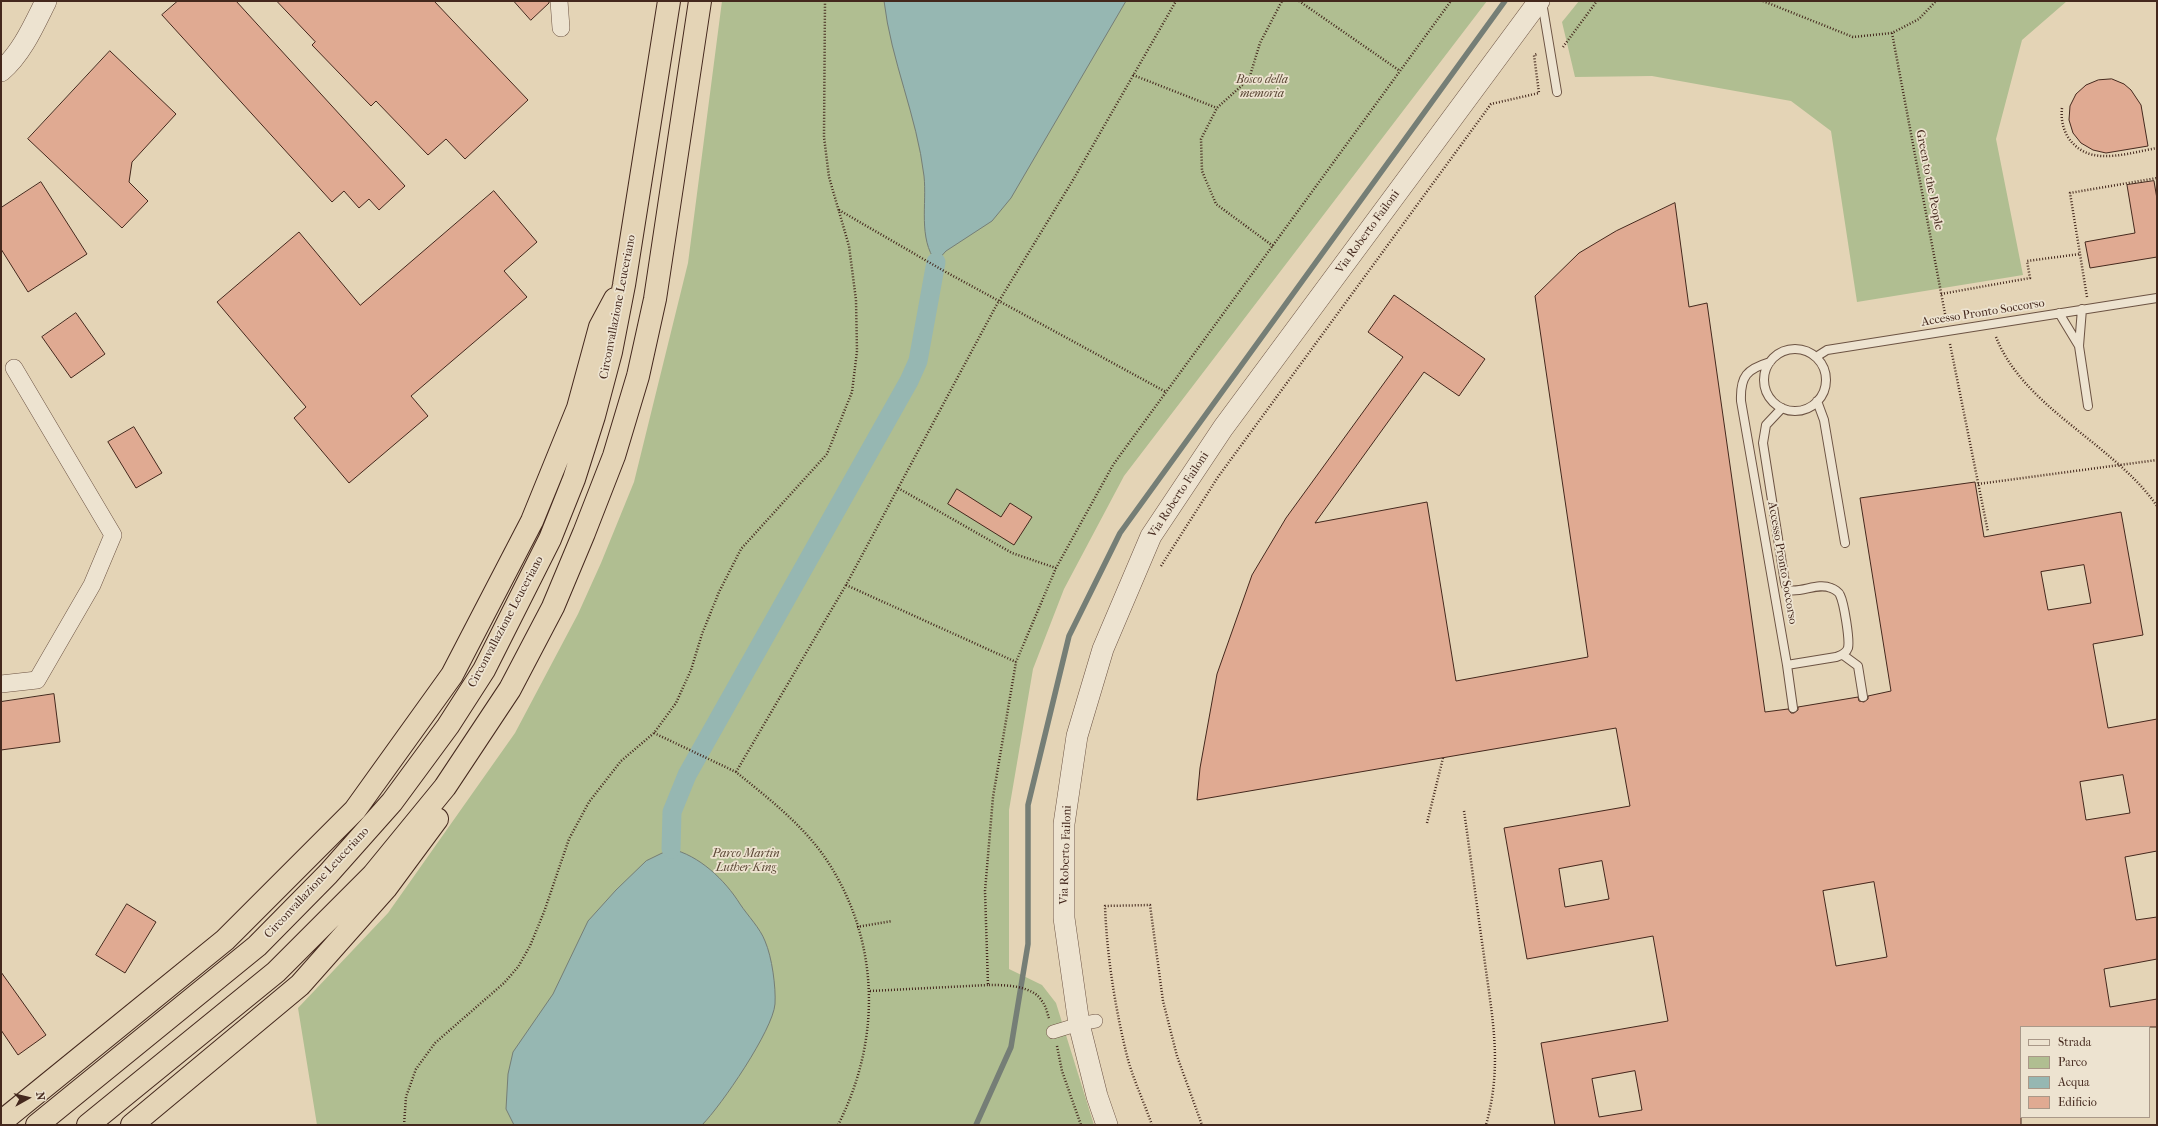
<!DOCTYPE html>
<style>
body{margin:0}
#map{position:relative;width:2158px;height:1126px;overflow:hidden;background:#e4d4b6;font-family:"IM FELL French Canon",serif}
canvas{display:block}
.frame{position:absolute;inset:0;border:2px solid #44281d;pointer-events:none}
.legend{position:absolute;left:2020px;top:1026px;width:130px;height:92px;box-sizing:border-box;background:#ede3d0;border:1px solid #a99888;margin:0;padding:5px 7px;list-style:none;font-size:12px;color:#44281d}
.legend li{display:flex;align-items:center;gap:8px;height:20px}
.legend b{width:20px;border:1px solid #a99888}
.north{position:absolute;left:8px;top:1078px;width:40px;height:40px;-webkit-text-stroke:3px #ede3d0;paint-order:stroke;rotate:82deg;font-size:11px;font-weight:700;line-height:16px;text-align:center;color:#44281d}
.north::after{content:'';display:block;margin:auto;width:14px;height:18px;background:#44281d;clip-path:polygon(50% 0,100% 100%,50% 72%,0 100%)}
</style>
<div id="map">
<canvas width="2158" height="1126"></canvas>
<div class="frame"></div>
<ul class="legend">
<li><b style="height:5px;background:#ede3d0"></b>Strada</li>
<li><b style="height:11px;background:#b0be91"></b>Parco</li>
<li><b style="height:11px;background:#96b7b2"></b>Acqua</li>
<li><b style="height:11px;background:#e0aa92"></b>Edificio</li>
</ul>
<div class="north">N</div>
</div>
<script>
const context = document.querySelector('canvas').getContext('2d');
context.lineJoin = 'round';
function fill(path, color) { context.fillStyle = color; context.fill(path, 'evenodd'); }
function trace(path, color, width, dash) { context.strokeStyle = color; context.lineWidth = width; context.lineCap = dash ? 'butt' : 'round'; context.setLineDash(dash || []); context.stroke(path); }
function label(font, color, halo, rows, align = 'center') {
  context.font = font + ' "IM FELL French Canon",serif'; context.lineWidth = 3.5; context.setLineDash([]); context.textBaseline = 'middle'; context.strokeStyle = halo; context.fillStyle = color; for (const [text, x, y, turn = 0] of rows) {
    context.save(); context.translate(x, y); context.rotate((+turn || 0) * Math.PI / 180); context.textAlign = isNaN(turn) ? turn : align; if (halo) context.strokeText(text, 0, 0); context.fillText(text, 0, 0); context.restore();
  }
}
fill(new Path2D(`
 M 722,1 L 1487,1 L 1124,476 L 1064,589 L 1033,669 L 1009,810 L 1009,969 L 1042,985 L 1056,1003 L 1094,1125 L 317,1125 L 298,1008 L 388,913 L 515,733 L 578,614 L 601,563 L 634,482 L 688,263 Z
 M 1579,1 L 2067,1 L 2022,40 L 1996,139 L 2023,275 L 1857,302 L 1831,131 L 1791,101 L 1652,76 L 1575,77 L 1562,22 Z`), '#b0be91');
const water = new Path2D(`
 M 884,1 L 1126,1 L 1011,198 L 992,221 L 946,251 L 936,262 C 918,238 927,204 924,176 C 917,116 891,61 884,1 Z
 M 671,849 C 699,855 725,880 740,904 C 748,916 760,928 765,941 C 772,957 776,987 775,1004 C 773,1030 721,1106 702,1125 L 514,1125 L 506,1109 L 508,1074 L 513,1052 L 553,994 L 588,921 L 616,890 L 646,861 Z`);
fill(water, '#96b7b2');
trace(water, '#757e76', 1);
trace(new Path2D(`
 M 976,1125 L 1011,1047 L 1028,944 L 1028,805 L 1069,636 L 1120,533 L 1505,1`), '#757e76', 5.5);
trace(new Path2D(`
 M 671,849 L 672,812 L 687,775 L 909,381 L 918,361 L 936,262`), '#96b7b2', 19);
const building = new Path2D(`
 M 178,1 L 236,1 L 405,186 L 379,210 L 369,199 L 359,208 L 344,191 L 332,202 L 162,15 Z
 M 277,1 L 434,1 L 528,100 L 465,159 L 446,139 L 428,155 L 376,101 L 371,106 L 312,45 L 315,42 Z
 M 514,1 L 549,1 L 549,3 L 531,20 Z
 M 110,51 L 176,114 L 132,162 L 129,182 L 148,201 L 122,228 L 28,139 Z
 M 2112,79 L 2124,84 L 2131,90 L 2141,105 L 2148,146 L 2106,153 L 2093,150 L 2081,143 L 2073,133 L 2069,120 L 2070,106 L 2076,94 L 2086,85 L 2098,80 Z
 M 2154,181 L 2157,199 L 2157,257 L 2090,268 L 2085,242 L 2135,233 L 2127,185 Z
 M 41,182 L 87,254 L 28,292 L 1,249 L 1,208 Z
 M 494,191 L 537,242 L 504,271 L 527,297 L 411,396 L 428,416 L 349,483 L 294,418 L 306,407 L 217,302 L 299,232 L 360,305 Z
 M 1675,203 L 1689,307 L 1707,303 L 1765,712 L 1788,709 L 1791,713 L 1794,713 L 1798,710 L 1798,707 L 1858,697 L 1859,701 L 1864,702 L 1868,699 L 1868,696 L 1891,691 L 1860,498 L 1975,482 L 1984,537 L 2121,512 L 2143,635 L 2093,644 L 2108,728 L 2157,719 L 2157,851 L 2125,857 L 2136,920 L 2157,917 L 2157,959 L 2104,969 L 2110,1007 L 2157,999 L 2157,1027 L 2021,1027 L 2021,1125 L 1555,1125 L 1541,1043 L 1668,1021 L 1653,936 L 1527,959 L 1504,828 L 1630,806 L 1616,728 L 1197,800 L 1200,768 L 1217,674 L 1252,575 L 1286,518 L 1403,357 L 1368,332 L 1394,295 L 1485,359 L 1459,396 L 1424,372 L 1315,523 L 1427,502 L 1456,681 L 1588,657 L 1535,296 L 1579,253 L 1616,231 ZM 2084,565 L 2091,603 L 2048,610 L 2041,572 ZM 2123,775 L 2130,813 L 2086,820 L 2080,782 ZM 1602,861 L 1609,899 L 1565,907 L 1559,869 ZM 1874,882 L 1887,957 L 1836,966 L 1823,891 ZM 1635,1071 L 1642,1110 L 1599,1117 L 1592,1079 Z
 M 76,313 L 105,354 L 71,378 L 42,337 Z
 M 134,427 L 162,473 L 136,488 L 108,442 Z
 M 957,489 L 1001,517 L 1010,503 L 1032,517 L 1014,545 L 948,504 Z
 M 54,694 L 60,742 L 1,750 L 1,702 Z
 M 127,904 L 156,922 L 125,973 L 96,955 Z
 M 1,972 L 46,1035 L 18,1055 L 1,1030 Z`);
fill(building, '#e0aa92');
trace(building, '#44281d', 1);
const service = new Path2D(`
 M 1542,2 L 1557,92
 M 2082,309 L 2079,346 L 2088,406
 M 2059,313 L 2079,346
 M1764 380a31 31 0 1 1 62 0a31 31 0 1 1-62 0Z
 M 1816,357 L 1827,350 L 2157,298
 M 1770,362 C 1747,369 1740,376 1741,401 L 1787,665 L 1836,657 C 1841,655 1846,654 1848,648 C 1850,640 1844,603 1840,595 C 1839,592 1834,589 1831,588 C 1818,582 1802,593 1788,590 L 1785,583 L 1763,443 L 1766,425 L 1782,408
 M 1817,401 L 1824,420 L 1845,543
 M 1843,655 L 1858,666 L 1863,697
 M 1787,665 L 1793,708`);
const pedestrian = new Path2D(`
 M 1053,1032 L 1079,1024 L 1096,1021`);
const minor = new Path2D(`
 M 559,1 L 561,28
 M 1,684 L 37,680 L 92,585 L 113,535 L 14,368`);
const tertiary = new Path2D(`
 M 1,71 C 22,53 34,25 46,1
 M 1107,1125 L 1097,1096 L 1079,1024 L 1064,918 L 1064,824 L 1077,736 L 1103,649 L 1151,536 L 1223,428 L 1539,1`);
const trunk = new Path2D(`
 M 1,1122 L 225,940 L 355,810 L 452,675 L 532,521 L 578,408 L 600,327 L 615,299
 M 37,1125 L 257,946 L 328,874 L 392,802 L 448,726 L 484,670 L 550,539 L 574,479 L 594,416 L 611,352 L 624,285 L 669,1
 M 88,1125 L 276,972 L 373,875 L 445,787 L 510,689 L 553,607 L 584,533 L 614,456 L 638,376 L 655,299 L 700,1
 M 132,1125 L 300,985 L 386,888 L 437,819`);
trace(service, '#6c5343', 10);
trace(pedestrian, '#6c5343', 14);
trace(minor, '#6c5343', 18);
trace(tertiary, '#6c5343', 22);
trace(trunk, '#44281d', 24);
trace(new Path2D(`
 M 1299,1 L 1400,71
 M 1763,1 L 1853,37 L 1892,33 L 1919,19 L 1936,1
 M 1892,33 L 1946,319
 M 1563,47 L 1597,1
 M 1133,75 L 1217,108
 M 2062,108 C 2059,133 2075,155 2102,156 C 2119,157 2140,151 2157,148
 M 839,210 L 944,271 L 1166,392
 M 1273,246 L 1216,204 L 1202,171 L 1201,139 L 1217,108 L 1249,79 L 1260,43 L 1282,1
 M 1941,294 L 2030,278 L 2027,261 L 2080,254
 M 2087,297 L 2070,193 L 2157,178
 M 1996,337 C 2024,408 2114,444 2157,506
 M 1950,344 L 1988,532
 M 1978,484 L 2157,460
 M 898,488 L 1012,553 L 1056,568
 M 1161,566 L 1218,477 L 1491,104 L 1539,93 L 1534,55 L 1537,54
 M 846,585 L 1016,662
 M 654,733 L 736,772 C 768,798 803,825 826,859 C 880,940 882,1039 838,1125
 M 736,772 L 846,585 L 996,306 L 1073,180 L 1176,1
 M 1464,811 C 1471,859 1477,908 1484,956 C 1492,1017 1503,1064 1486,1125
 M 1427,823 L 1443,758
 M 857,927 L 892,921
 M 870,991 L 988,985
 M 1049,1018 C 1047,1013 1046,1006 1042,1001 C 1032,985 1005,985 988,985 L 985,891 L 993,797 L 1016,662 L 1056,568 L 1113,465 L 1134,436 L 1451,1
 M 1057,1046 L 1062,1071 L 1081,1125
 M 404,1125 L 406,1097 L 416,1069 L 435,1043 L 504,983 L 518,967 L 530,946 L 544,912 L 569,839 L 589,802 L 621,761 L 654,733 L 676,703 L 691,670 L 702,634 L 719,592 L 741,549 L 827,454 L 852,392 L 857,351 L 856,300 L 849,246 L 829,177 L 824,137 L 825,1
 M 1152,1125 C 1144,1102 1133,1079 1127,1056 C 1115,1007 1107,957 1105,906 L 1150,905 L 1163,1001 L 1177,1056 L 1202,1125`), '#44281d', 2.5, [1, 2]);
trace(service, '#ede3d0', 8);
trace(pedestrian, '#ede3d0', 13);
trace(minor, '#ede3d0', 17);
trace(tertiary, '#ede3d0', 21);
trace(trunk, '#e4d4b6', 22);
label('italic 12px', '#5a4634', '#ede3d0', [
 ["Bosco della",1262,80],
 ["memoria",1262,94],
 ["Parco Martin",746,854],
 ["Luther King",746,868]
]);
label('12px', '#44281d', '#ede3d0', [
 ["Green to the People",1929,180,79],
 ["Via Roberto Failoni",1368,232,-54],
 ["Circonvallazione Leuceriano",618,307,-79],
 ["Accesso Pronto Soccorso",1983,313,-9],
 ["Via Roberto Failoni",1179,495,-57],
 ["Accesso Pronto Soccorso",1782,563,80],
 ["Circonvallazione Leuceriano",506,622,-62],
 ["Via Roberto Failoni",1066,855,-88],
 ["Circonvallazione Leuceriano",317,883,-47]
]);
</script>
